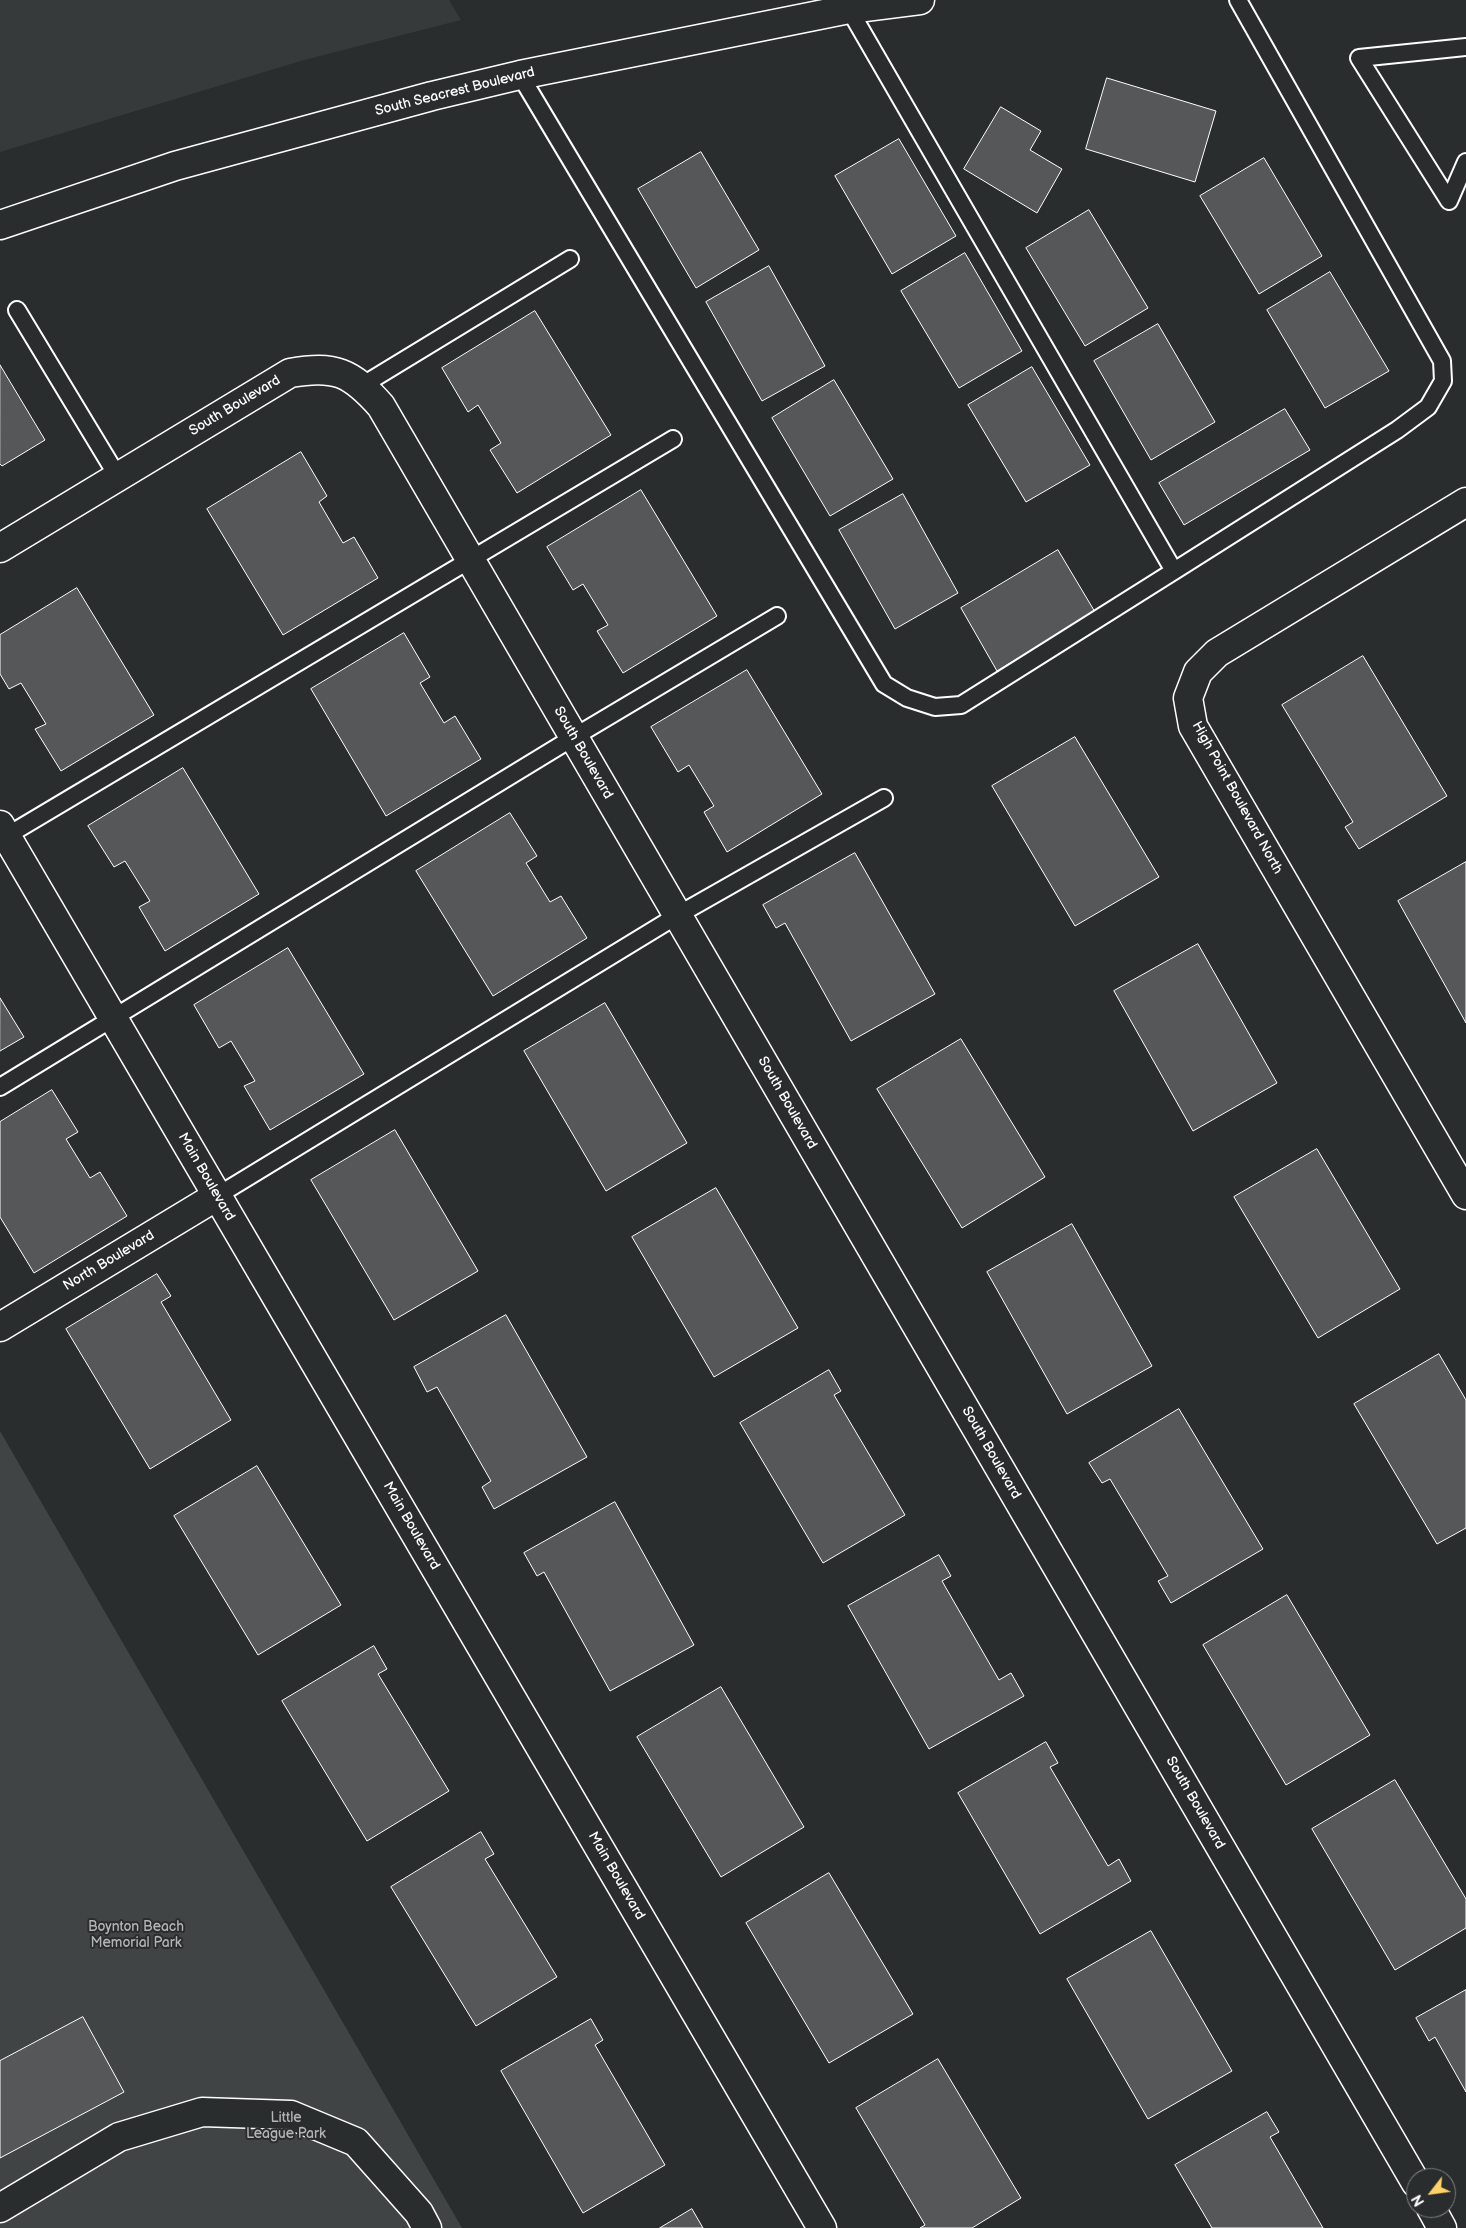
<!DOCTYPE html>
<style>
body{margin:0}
#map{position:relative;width:1466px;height:2228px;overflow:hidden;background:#2a2d2e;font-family:"Balsamiq Sans",sans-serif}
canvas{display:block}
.north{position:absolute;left:1406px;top:2168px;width:50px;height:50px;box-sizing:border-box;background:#2a2d2e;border:1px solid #7f8182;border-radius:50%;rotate:240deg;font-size:14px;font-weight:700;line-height:20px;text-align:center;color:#fff}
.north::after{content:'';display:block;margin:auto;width:18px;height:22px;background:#ffd166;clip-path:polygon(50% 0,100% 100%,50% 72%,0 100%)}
</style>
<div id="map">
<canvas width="1466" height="2228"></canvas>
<div class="north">N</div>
</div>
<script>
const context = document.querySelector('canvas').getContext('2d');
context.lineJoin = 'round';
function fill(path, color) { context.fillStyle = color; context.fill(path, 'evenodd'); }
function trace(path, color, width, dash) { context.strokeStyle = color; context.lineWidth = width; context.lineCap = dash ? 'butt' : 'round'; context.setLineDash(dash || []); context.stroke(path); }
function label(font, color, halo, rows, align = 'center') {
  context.font = font + ' "Balsamiq Sans",sans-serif'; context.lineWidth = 4; context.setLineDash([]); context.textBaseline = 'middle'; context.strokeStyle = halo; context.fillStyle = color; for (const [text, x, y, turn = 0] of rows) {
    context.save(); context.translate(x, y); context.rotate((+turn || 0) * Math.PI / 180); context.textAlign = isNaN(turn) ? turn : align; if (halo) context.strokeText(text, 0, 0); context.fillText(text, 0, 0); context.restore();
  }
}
fill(new Path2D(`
 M 0,0 L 449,0 L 461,20 L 304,60 L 0,152 Z`), '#373a3b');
fill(new Path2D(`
 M 0,1431 L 462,2228 L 0,2228 Z`), '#414445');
const building = new Path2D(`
 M 1107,78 L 1216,111 L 1195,182 L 1086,149 Z
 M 1001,107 L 1041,131 L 1030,150 L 1062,169 L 1037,213 L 964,169 Z
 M 899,139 L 956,236 L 892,274 L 835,176 Z
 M 701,152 L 759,250 L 696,288 L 638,189 Z
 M 1264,158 L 1322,256 L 1259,294 L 1200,196 Z
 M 1089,210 L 1148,308 L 1085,346 L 1026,248 Z
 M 965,253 L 1022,351 L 959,388 L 901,291 Z
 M 769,266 L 825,366 L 762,401 L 706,302 Z
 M 1330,272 L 1389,371 L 1325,408 L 1267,310 Z
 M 535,311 L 611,435 L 517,493 L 490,450 L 501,443 L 478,405 L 468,412 L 442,368 Z
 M 1158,324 L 1215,422 L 1151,460 L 1094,361 Z
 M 0,365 L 45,440 L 2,466 L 0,464 Z
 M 1032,367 L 1090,465 L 1026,502 L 968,405 Z
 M 834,380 L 893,479 L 830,516 L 772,418 Z
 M 1285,409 L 1310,450 L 1184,525 L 1159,483 Z
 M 301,452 L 327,496 L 319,502 L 343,543 L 354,537 L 378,578 L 283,635 L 207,509 Z
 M 641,490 L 717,616 L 623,673 L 597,631 L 608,625 L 583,584 L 573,590 L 547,547 Z
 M 903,494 L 958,593 L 895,629 L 839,530 Z
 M 1058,550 L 1095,612 L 997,671 L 961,608 Z
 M 77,588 L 154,715 L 61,771 L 35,729 L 46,724 L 21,683 L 9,689 L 0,674 L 0,635 Z
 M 404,633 L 430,677 L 420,683 L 444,723 L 455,716 L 481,759 L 386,816 L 311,689 Z
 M 1363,656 L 1447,796 L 1359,849 L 1345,827 L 1353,822 L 1282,705 Z
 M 747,670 L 822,794 L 727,852 L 704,812 L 714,806 L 689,765 L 678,772 L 651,727 Z
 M 1075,737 L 1159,877 L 1075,926 L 992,786 Z
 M 183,768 L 259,894 L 165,951 L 139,907 L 150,901 L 125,861 L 114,867 L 88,826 Z
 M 510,813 L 537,856 L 526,863 L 550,902 L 561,896 L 587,938 L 493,996 L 416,871 Z
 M 855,853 L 935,994 L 851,1041 L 785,923 L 776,928 L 763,905 Z
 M 1466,862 L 1466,1023 L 1398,901 Z
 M 1198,944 L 1277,1083 L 1193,1131 L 1114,991 Z
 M 288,948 L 364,1074 L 270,1130 L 244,1086 L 255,1081 L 231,1041 L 219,1048 L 194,1005 Z
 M 0,998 L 24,1037 L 0,1051 Z
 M 605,1003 L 687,1143 L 606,1191 L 524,1051 Z
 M 961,1039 L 1045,1177 L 962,1228 L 877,1089 Z
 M 52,1090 L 78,1132 L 66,1139 L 90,1178 L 100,1172 L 127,1216 L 34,1273 L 0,1217 L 0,1122 Z
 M 395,1130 L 478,1271 L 394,1320 L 311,1180 Z
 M 1317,1149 L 1400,1289 L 1318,1338 L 1234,1197 Z
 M 716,1188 L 798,1328 L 714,1377 L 632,1237 Z
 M 1072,1224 L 1152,1366 L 1067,1414 L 987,1272 Z
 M 157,1274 L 171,1296 L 161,1302 L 231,1420 L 150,1469 L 66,1329 Z
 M 506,1315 L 587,1457 L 494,1509 L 482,1487 L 491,1481 L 437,1387 L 427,1392 L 414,1367 Z
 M 1439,1354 L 1466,1400 L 1466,1528 L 1437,1544 L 1354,1404 Z
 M 829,1370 L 841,1391 L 834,1395 L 905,1515 L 823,1563 L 740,1423 Z
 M 1179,1409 L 1263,1549 L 1171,1603 L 1158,1581 L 1168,1576 L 1110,1479 L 1102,1483 L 1089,1463 Z
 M 257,1466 L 341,1605 L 258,1655 L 174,1516 Z
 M 615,1502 L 694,1645 L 610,1691 L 544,1572 L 537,1576 L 524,1553 Z
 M 939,1555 L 951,1576 L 942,1581 L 999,1680 L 1011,1673 L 1024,1696 L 929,1749 L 848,1606 Z
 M 1287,1595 L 1370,1735 L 1286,1785 L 1203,1645 Z
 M 374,1646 L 387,1669 L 378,1674 L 449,1791 L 367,1841 L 282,1701 Z
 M 721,1687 L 804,1827 L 721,1877 L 637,1737 Z
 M 1046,1742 L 1058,1763 L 1050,1767 L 1108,1866 L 1119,1859 L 1131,1881 L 1040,1934 L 958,1793 Z
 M 1395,1780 L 1466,1899 L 1466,1928 L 1395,1970 L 1312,1829 Z
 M 481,1832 L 494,1854 L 485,1859 L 557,1977 L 476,2026 L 391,1887 Z
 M 829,1873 L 913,2014 L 829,2063 L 746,1923 Z
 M 1151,1931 L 1232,2071 L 1148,2119 L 1067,1979 Z
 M 1466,1990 L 1466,2092 L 1435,2037 L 1429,2041 L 1416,2018 Z
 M 83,2017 L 124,2092 L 0,2158 L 0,2061 Z
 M 591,2019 L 603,2040 L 595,2045 L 665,2165 L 583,2213 L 501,2071 Z
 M 938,2059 L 1021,2198 L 972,2228 L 920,2228 L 925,2225 L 856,2108 Z
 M 1267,2112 L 1279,2132 L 1270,2137 L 1323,2228 L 1212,2228 L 1175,2165 Z
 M 692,2209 L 703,2228 L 660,2228 Z`);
fill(building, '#555758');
trace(building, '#fff', 1);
const lane = new Path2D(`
 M 849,9 L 1174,571 L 1397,430 L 1428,407 L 1443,381 L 1442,361 L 1238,0
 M 1466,47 L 1359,58 L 1449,201 L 1466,162
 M 520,75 L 884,684 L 907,698 L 935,707 L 961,705 L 1174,571
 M 17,310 L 118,477
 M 363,385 L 570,259
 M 0,840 L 673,439
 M 0,1087 L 574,737 L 777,616
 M 217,1196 L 678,915 L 884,798`);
const street = new Path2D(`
 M 1466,502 L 1217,653 L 1198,672 L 1188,698 L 1193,726 L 1466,1195
 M 0,548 L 290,373 C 335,365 351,372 381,406 L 1416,2183
 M 0,825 L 822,2228
 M 0,1327 L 217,1196
 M 0,2208 L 119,2137 L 202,2112 L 291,2115 L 356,2142 L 419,2213 L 427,2228
 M 1431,2208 L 1442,2228`);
const secondary = new Path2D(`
 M 0,225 L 175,166 L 432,96 L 520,75 L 849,9 L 920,0`);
trace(lane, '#fff', 20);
trace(street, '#fff', 31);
trace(secondary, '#fff', 31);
trace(lane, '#2a2d2e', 16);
trace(street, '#2a2d2e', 28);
trace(secondary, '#2a2d2e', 28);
label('14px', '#fff', '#2a2d2e', [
 ["South Seacrest Boulevard",455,92,-14],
 ["South Boulevard",235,406,-31],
 ["South Boulevard",583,753,60],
 ["High Point Boulevard North",1237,798,61],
 ["South Boulevard",787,1103,60],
 ["Main Boulevard",206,1177,60],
 ["North Boulevard",109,1261,-31],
 ["South Boulevard",991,1453,60],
 ["Main Boulevard",411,1526,60],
 ["South Boulevard",1195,1803,60],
 ["Main Boulevard",616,1876,60]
]);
label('14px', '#b3b4b5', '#2a2d2e', [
 ["Boynton Beach",136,1927],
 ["Memorial Park",136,1943],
 ["Little",286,2118],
 ["League Park",286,2134]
]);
</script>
